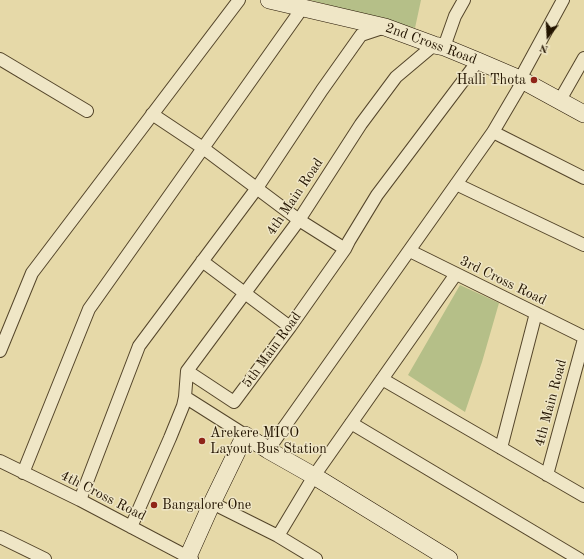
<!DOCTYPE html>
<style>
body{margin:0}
#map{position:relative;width:584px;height:559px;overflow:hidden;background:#e6d9a8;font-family:"Old Standard TT",serif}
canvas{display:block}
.north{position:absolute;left:528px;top:16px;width:40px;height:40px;-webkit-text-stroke:3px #efe6c6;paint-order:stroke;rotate:198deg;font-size:11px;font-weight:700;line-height:16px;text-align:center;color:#231400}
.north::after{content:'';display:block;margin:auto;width:14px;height:18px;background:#231400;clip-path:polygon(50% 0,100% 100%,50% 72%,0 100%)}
</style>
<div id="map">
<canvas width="584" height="559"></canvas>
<div class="north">N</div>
</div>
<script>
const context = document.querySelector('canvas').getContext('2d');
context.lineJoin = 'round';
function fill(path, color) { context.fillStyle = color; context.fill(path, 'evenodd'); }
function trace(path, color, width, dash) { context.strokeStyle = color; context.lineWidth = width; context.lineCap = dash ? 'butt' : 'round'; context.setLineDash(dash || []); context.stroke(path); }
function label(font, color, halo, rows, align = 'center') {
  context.font = font + ' "Old Standard TT",serif'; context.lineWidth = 3; context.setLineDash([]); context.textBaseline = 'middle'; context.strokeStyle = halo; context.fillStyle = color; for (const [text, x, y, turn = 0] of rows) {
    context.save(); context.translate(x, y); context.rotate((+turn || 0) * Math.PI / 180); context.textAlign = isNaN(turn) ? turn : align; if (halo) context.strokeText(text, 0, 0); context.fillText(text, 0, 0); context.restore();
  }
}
fill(new Path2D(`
 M 310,0 L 421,0 L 415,28 Z
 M 460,285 L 499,303 L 482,362 L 465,412 L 408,375 Z`), '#b5bf88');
const street = new Path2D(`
 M 444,47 L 455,16 L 464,0
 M 0,59 L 87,111
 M 520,79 L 563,0
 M 560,100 L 584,58
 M 152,114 L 203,148 L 299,220 L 345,249
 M 493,132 L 584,178
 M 456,184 L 584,245
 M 410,251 L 584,337
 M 202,261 L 290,327
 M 0,351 L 32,273 L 239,0
 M 187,371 L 299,220 L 361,124 L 396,77 L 434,45
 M 382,379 L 584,496
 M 351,423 L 579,559
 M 245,435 L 185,397 L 187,371 L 234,402 L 290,327 L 345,249 L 349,241 L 377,195 L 478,61
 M 501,448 L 536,313
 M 268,450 L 493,132 L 523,81
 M 0,461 L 80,500 L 192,559
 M 23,473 L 89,309 L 303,7
 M 547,475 L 584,339
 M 80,500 L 139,346 L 257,188 L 322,90 L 361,35 L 385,27
 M 212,503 L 278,536 L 316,559
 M 131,527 L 170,438 L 183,406 L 185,397
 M 278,536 L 314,476 L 456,274
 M 0,537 L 45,559`);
const secondary = new Path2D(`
 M 269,0 L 385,27 L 434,45 L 444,47 L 478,61 L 520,79 L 584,114
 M 187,559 L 212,503 L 245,435 L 268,450 L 314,476 L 449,559`);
trace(street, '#54452a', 14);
trace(secondary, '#231400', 18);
trace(street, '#efe6c6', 12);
trace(secondary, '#efe6c6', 17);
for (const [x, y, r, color] of [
 [534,80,4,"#8f2418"],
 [202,441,4,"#8f2418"],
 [154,505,4,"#8f2418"]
]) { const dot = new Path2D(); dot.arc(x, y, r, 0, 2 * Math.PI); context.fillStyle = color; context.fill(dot); trace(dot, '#efe6c6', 1.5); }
label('14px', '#231400', '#efe6c6', [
 ["2nd Cross Road",431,44,20],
 ["4th Main Road",295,197,-56],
 ["3rd Cross Road",503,281,26],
 ["5th Main Road",272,350,-54],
 ["4th Main Road",551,403,-75],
 ["4th Cross Road",103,496,27]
]);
label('14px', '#231400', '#efe6c6', [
 ["Halli Thota",526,80,"right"],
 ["Arekere MICO",210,433],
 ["Layout Bus Station",210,449],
 ["Bangalore One",162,505]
], 'left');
</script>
